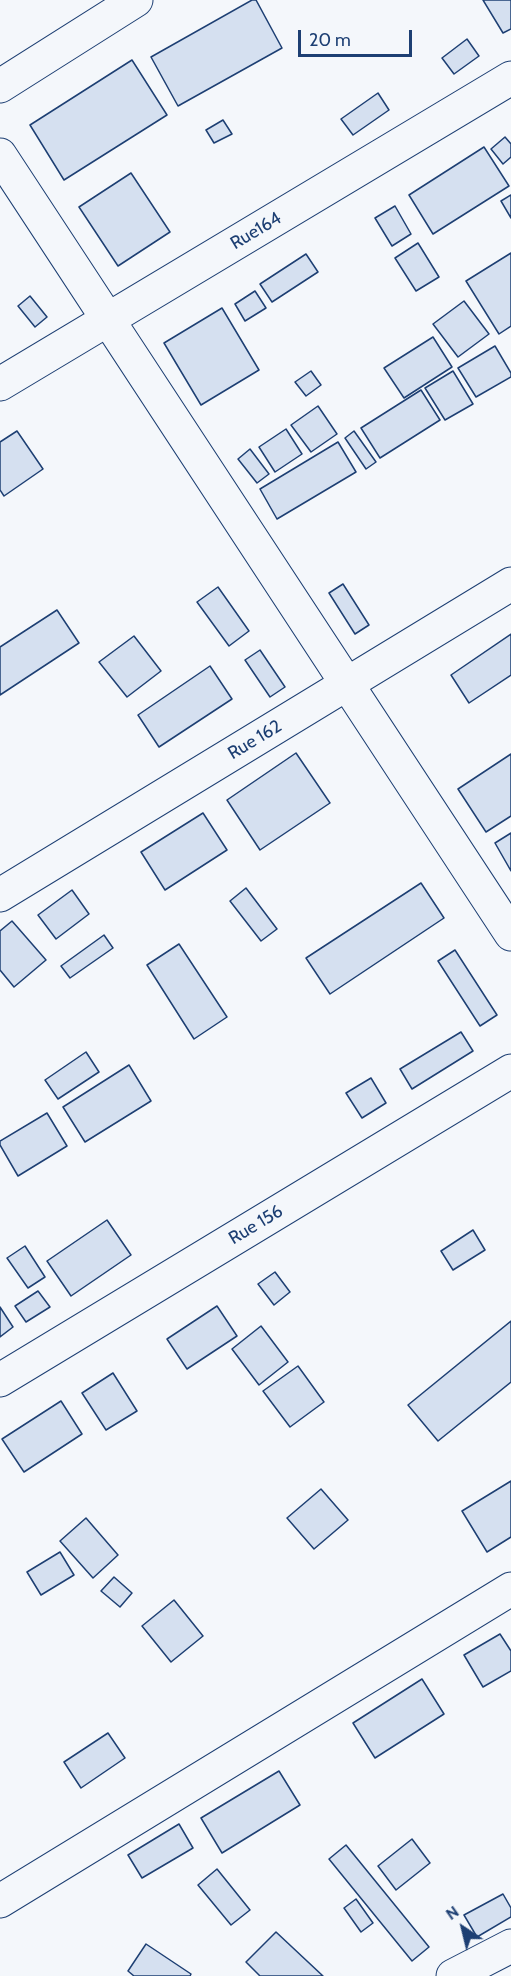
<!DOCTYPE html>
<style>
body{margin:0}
#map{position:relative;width:511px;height:1976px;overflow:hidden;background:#f4f7fb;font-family:Cabin,sans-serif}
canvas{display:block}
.north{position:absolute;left:433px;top:1898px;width:60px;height:60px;-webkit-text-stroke:4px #f4f7fb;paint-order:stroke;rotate:325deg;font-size:16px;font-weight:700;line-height:24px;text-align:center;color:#1d3f73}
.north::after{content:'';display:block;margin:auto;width:21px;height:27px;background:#1d3f73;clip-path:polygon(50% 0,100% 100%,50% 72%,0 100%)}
.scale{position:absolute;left:298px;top:30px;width:114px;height:27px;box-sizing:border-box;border:3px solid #1d3f73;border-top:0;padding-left:8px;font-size:18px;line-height:21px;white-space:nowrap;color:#1d3f73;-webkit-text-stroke:4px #f4f7fb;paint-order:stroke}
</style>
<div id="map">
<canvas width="511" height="1976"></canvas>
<div class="north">N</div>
<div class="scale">20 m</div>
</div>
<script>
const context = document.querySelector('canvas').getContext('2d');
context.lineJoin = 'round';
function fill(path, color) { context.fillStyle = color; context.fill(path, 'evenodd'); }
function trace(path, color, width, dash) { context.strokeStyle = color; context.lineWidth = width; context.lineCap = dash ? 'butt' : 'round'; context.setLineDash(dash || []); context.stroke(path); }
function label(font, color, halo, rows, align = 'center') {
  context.font = font + ' Cabin,sans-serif'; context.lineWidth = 4.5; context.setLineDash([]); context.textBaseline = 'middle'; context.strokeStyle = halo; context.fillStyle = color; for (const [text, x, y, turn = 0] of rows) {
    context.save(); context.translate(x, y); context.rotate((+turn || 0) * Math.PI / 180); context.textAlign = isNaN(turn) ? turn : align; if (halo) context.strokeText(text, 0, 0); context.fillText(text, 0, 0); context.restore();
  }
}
const building = new Path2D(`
 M 252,0 L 256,0 L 282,48 L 178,106 L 151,57 Z
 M 483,0 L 511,0 L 511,29 L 503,33 Z
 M 467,39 L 479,56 L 454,74 L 442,58 Z
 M 132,60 L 167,115 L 64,180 L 30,125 Z
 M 378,93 L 389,110 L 353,135 L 341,119 Z
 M 223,120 L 232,134 L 214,143 L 206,130 Z
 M 505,137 L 511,144 L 511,157 L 503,164 L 491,149 Z
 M 484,147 L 509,186 L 433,234 L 409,195 Z
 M 131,173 L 170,232 L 118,266 L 79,207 Z
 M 511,195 L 511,218 L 501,201 Z
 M 395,206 L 411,234 L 392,246 L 375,218 Z
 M 418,243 L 439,277 L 416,291 L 395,258 Z
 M 511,253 L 511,326 L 499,334 L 466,281 Z
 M 306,254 L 318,272 L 272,302 L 260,284 Z
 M 255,291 L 266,308 L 245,321 L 235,304 Z
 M 30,296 L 47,317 L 35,327 L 18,306 Z
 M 464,301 L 489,334 L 458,357 L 433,324 Z
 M 222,308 L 259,370 L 201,405 L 164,343 Z
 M 433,337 L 452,367 L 404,398 L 384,368 Z
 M 495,346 L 511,373 L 511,377 L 476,397 L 458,368 Z
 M 311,371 L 321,385 L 306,396 L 295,382 Z
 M 453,371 L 473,404 L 445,420 L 425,388 Z
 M 421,390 L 440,420 L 380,458 L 361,428 Z
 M 318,406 L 337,434 L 311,452 L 291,425 Z
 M 286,429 L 302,454 L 275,472 L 259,447 Z
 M 17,431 L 43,469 L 4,496 L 0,490 L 0,442 Z
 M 354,431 L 376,462 L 366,469 L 345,438 Z
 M 338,442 L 356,472 L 277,519 L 260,489 Z
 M 250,449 L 269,474 L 257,483 L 238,459 Z
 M 343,584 L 369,625 L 355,634 L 329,593 Z
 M 218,587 L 249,631 L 229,646 L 197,602 Z
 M 57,610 L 79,643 L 0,695 L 0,647 Z
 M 511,634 L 511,675 L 469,703 L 451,675 Z
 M 134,636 L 161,671 L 127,697 L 99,662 Z
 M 260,650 L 285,687 L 270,697 L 245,660 Z
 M 210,666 L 232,699 L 159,747 L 138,715 Z
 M 296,753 L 330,803 L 260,850 L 227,800 Z
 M 511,754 L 511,816 L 486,832 L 458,789 Z
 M 203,813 L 227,850 L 165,890 L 141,852 Z
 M 511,833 L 511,871 L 495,843 Z
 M 421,883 L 444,918 L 330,994 L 306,958 Z
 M 246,888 L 277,929 L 261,941 L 230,901 Z
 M 72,890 L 89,914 L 56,939 L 38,915 Z
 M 12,921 L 46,960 L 14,987 L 0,970 L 0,931 Z
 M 104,935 L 113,948 L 70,978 L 61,966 Z
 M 179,944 L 227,1017 L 194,1039 L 147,965 Z
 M 455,950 L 497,1015 L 480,1026 L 438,961 Z
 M 461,1032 L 473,1051 L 412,1089 L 400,1069 Z
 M 86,1052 L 99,1072 L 58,1099 L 45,1080 Z
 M 129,1065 L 151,1101 L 85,1142 L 63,1107 Z
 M 371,1078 L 386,1103 L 362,1118 L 346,1093 Z
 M 47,1113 L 67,1146 L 18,1176 L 0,1145 L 0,1141 Z
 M 107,1220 L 131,1255 L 71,1296 L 47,1261 Z
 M 473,1230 L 485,1250 L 453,1270 L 441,1251 Z
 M 25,1246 L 45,1277 L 28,1288 L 7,1258 Z
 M 275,1272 L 290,1292 L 274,1305 L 258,1284 Z
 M 38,1291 L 50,1307 L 26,1322 L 15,1306 Z
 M 217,1306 L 237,1336 L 187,1369 L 167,1339 Z
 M 0,1307 L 13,1327 L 0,1337 Z
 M 511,1321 L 511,1382 L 438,1441 L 408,1405 Z
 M 261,1326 L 288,1362 L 259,1385 L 232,1349 Z
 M 298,1366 L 324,1402 L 290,1427 L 263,1391 Z
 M 113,1373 L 137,1411 L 106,1430 L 82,1393 Z
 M 61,1401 L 82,1434 L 24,1472 L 2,1439 Z
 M 511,1481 L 511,1537 L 487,1552 L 462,1511 Z
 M 321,1489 L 348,1520 L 314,1549 L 287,1518 Z
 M 86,1518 L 118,1555 L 93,1578 L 60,1541 Z
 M 60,1552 L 74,1575 L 41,1595 L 27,1572 Z
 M 114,1577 L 132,1593 L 120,1607 L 101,1591 Z
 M 174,1600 L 203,1636 L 171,1662 L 142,1626 Z
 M 500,1634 L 511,1651 L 511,1671 L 483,1687 L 464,1655 Z
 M 422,1679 L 444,1714 L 375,1758 L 353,1723 Z
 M 108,1733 L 125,1758 L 81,1788 L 64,1762 Z
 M 279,1771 L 300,1805 L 222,1853 L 201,1818 Z
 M 179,1824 L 193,1848 L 142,1878 L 128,1855 Z
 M 412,1839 L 430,1863 L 396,1890 L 378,1866 Z
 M 346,1845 L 429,1947 L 412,1961 L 329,1859 Z
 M 217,1869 L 250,1910 L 231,1925 L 198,1885 Z
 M 503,1894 L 511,1908 L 511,1917 L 477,1937 L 464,1915 Z
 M 356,1899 L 373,1923 L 361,1932 L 344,1908 Z
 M 276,1932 L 323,1976 L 260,1976 L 246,1962 Z
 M 146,1944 L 191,1974 L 190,1976 L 134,1976 L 128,1971 Z`);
fill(building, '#d5e0f0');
trace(building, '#1d3f73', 1.5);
const minor = new Path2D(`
 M 0,86 L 136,0
 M 0,155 L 511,934
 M 0,384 L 511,78
 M 0,895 L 511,584
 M 0,1380 L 511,1071
 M 0,1901 L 511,1589
 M 453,1976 L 511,1946`);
trace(minor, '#1d3f73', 35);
trace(minor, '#f4f7fb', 33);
label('18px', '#1d3f73', '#f4f7fb', [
 ["Rue164",256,231,-31],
 ["Rue 162",255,740,-31],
 ["Rue 156",256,1225,-31]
]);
</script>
